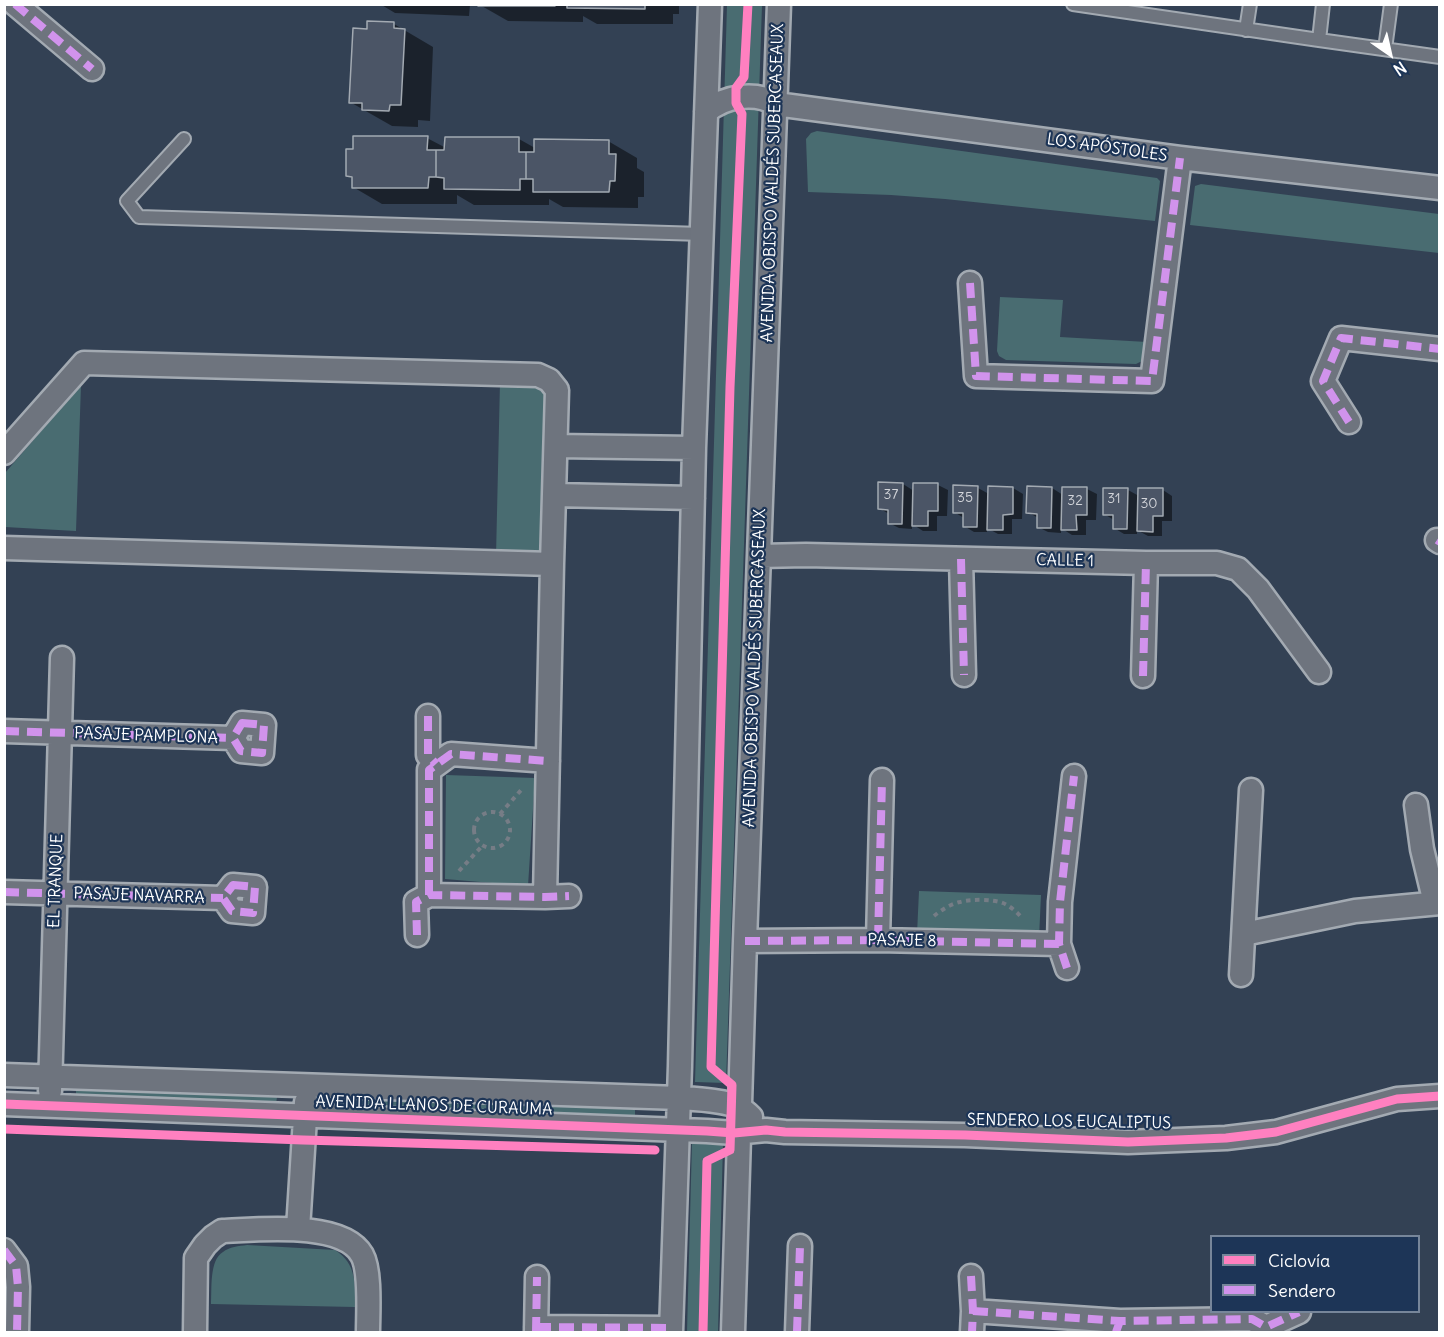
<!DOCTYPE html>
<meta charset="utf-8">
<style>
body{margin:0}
#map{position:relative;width:1444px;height:1337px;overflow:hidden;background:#334154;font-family:Delius,sans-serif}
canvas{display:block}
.frame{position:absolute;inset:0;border:6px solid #fff;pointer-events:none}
.legend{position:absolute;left:1210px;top:1235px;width:210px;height:78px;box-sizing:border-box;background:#1d3557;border:2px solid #77869a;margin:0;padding:8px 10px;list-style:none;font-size:18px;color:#fff}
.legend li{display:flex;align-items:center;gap:12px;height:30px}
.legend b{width:30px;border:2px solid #77869a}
.north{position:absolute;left:1360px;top:24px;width:60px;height:60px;-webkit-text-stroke:4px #1d3557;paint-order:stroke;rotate:146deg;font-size:16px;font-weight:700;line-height:24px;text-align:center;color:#fff}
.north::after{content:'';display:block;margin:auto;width:21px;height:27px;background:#fff;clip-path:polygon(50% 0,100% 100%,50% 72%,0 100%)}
</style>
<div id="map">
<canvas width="1444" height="1337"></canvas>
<div class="frame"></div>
<ul class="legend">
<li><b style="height:8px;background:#ff80c0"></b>Ciclovía</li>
<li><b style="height:8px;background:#d193ec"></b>Sendero</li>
</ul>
<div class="north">N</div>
</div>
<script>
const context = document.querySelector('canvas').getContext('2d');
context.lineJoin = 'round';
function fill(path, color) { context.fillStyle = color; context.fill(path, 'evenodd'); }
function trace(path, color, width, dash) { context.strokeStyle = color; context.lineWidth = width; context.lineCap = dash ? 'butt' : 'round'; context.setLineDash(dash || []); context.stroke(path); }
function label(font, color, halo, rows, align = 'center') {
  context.font = font + ' Delius,sans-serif'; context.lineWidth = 4.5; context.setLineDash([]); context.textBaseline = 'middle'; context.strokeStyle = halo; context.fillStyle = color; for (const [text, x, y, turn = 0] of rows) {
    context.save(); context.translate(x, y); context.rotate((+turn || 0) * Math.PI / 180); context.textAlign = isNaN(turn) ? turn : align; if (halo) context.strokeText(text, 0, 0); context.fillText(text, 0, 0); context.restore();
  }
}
fill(new Path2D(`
 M 727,5 L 762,5 L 726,1083 L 695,1082 Z
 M 817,131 L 1157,178 L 1160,181 L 1155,221 L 945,199 L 891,195 L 808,192 L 806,139 L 811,133 Z
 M 1201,184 L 1439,214 L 1439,253 L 1190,225 L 1195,186 Z
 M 1000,297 L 1063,300 L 1060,337 L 1147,342 L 1144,360 L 1136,364 L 1006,360 L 999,356 L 997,351 Z
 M 500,382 L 537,383 L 546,388 L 547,545 L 540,555 L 496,556 Z
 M 81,385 L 76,531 L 5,527 L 5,473 Z
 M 446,775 L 535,778 L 528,886 L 445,879 Z
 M 919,891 L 1041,895 L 1039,938 L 917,934 Z
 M 76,1090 L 277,1097 L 276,1104 L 76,1098 Z
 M 328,1096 L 635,1108 L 635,1118 L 327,1106 Z
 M 692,1142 L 723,1144 L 718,1332 L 687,1332 Z
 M 247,1245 L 335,1250 C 357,1264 355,1284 355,1307 L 211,1304 C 212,1290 209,1260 223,1252 C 229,1247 239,1246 247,1245 Z`), '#496c71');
fill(new Path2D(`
 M 380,4 L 476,4 L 470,5 L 469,16 L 395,13 Z
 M 679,4 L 679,14 L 673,14 L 673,24 L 597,24 L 583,16 L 583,22 L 508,21 L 480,5 Z
 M 394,24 L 433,47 L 430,121 L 418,120 L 418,127 L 392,126 L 350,102 L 368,30 Z
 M 427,138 L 446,148 L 519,139 L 535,148 L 608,141 L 637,158 L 637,168 L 644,172 L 644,197 L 638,197 L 638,208 L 563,207 L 549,199 L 549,205 L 474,205 L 457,195 L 457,204 L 382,204 L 353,187 L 353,179 L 347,175 Z
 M 903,484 L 914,491 L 938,485 L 948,490 L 947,516 L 937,516 L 937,531 L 923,531 L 912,524 L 912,529 L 899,528 L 889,523 L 889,514 L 879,508 Z
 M 978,488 L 989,494 L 1013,488 L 1023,494 L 1022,519 L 1012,519 L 1012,534 L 998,534 L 987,528 L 987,532 L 974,532 L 964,526 L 964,518 L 954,512 Z
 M 1052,488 L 1063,495 L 1087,489 L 1097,494 L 1096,520 L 1086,520 L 1086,535 L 1072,535 L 1061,528 L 1061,533 L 1048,532 L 1038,527 L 1038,518 L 1028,512 Z
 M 1128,490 L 1139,496 L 1163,490 L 1172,496 L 1172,521 L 1162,521 L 1162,536 L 1148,536 L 1137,530 L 1137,534 L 1124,534 L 1114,528 L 1114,520 L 1104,514 Z`), '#0007');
const building = new Path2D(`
 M 478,4 L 555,4 L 555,6 L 478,6 Z
 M 567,4 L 645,4 L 645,9 L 567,8 Z
 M 367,21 L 394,22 L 394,28 L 405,29 L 401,105 L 390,105 L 389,111 L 362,110 L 362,103 L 349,103 L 353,28 L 367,29 Z
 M 353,136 L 428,136 L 427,150 L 436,150 L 436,177 L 429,177 L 428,188 L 352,188 L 352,177 L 346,176 L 346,149 L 353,149 Z
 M 445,137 L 519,137 L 519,152 L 526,152 L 526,179 L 520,179 L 520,190 L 444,189 L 444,178 L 436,177 L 436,150 L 444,150 Z
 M 534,139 L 609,140 L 609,154 L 616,154 L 615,181 L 610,181 L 609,192 L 533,192 L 533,179 L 526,179 L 526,152 L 534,152 Z
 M 878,482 L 903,483 L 902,524 L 888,524 L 888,510 L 878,509 Z
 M 913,483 L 938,483 L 938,511 L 928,511 L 928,526 L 912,526 Z
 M 953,485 L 978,486 L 977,527 L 963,527 L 963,513 L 953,513 Z
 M 988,486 L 1013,487 L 1013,514 L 1003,515 L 1003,530 L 987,530 Z
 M 1027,486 L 1052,487 L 1051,528 L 1037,528 L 1037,514 L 1026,513 Z
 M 1062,487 L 1087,487 L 1087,515 L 1076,515 L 1077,530 L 1061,530 Z
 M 1103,488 L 1128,488 L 1127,529 L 1113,529 L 1113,515 L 1103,515 Z
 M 1138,488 L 1163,488 L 1163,516 L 1153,516 L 1153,532 L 1137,531 Z`);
fill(building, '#4b5566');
trace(building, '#a3aab2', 1.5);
const lane = new Path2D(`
 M 1073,4 L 1319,40 L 1323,4
 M 1246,30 L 1250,4
 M 1319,40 L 1440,57
 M 1385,49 L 1391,4
 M 184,139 L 127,201 L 139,217 L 702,234`);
const street = new Path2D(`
 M 15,4 L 92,69
 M 706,112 C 724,96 755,91 776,104 L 1180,158 L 1440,188
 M 970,283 L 976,376 L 1152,381 L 1180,158
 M 1349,422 L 1323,381 L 1341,338 L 1440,349
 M 556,446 L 694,448
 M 4,453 L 84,363 L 538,375 L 549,380 L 557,390 L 552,564 L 545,897
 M 555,495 L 693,498
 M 1437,540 L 1440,542
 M 4,548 L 552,564
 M 759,556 L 806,555 L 1146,563 L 1217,563 L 1238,569 L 1258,589 L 1319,672
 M 961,559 L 964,675
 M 1143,676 L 1146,563
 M 428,716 L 428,755 L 436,764
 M 242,723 L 264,725 L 262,753 L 241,751 L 233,738 Z
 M 4,731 L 233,738
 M 1416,805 L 1422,849 L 1435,903
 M 233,885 L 255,887 L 253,913 L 232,911 L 223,898 Z
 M 4,892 L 223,898
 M 429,895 L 429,770 L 451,754 L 548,761
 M 1244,934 L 1355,911 L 1440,903
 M 417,935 L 416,902 L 429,895 L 545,897 L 569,896
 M 878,940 L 882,780
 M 745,941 L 878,940 L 1059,944
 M 1067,968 L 1059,944 L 1060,902 L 1074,776
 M 1241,975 L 1251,790
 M 4,1075 L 679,1098 C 695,1099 726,1100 740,1108 C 744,1110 748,1114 751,1117
 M 50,1091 L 62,658
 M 4,1104 L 707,1131 L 734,1133 L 766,1130 L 785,1132 L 965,1135 L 1128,1142 L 1226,1138 L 1276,1132 L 1397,1099 L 1440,1096
 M 298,1229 L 306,1102
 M 4,1250 L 16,1266 L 18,1287 L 17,1332
 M 971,1276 L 973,1311 L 972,1332
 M 973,1311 L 1120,1321 L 1252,1319 L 1266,1327 L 1299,1312
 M 536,1327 L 671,1328
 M 195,1332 L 196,1258 L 205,1245 L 213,1237 L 222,1231 C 256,1230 342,1220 362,1255 C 371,1271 368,1314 368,1332
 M 536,1332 L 537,1277
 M 671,1332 L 680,1066 L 694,448 L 710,4
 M 733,1332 L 745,941 L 779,4
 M 797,1332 L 800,1246`);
trace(lane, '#a3aab2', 16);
trace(street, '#a3aab2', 27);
trace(new Path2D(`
 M474 830a18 18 0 1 1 36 0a18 18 0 1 1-36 0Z
 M 500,814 L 522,789
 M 459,871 L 483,845
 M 934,916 C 941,910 951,904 960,902 C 970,899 993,899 1003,903 C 1010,906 1017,912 1022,918`), '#767d86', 4, [4.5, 4.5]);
trace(lane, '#6e747e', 12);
trace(street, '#6e747e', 22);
trace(new Path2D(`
 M 15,4 L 92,69
 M 970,283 L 976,376 L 1152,381 L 1180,158
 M 1349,422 L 1323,381 L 1341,338 L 1440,349
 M 1437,540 L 1440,542
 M 961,559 L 964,675
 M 1143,676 L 1146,563
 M 428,716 L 428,755 L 436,764
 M 242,723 L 264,725 L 262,753 L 241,751 L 233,738 Z
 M 4,731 L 233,738
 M 233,885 L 255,887 L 253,913 L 232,911 L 223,898 Z
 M 4,892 L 223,898
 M 429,895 L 429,770 L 451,754 L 548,761
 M 417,935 L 416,902 L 429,895 L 545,897 L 569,896
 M 878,940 L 882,780
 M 745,941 L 878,940 L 1059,944
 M 1067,968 L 1059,944 L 1060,902 L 1074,776
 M 4,1250 L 16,1266 L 18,1287 L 17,1332
 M 971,1276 L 973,1311 L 972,1332
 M 973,1311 L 1120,1321 L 1252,1319 L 1266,1327 L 1299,1312
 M 536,1327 L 671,1328
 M 536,1332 L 537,1277
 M 797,1332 L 800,1246
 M 1116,1332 L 1120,1321`), '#d193ec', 8, [15, 8]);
trace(new Path2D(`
 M 4,1104 L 707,1131 L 734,1133 L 766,1130 L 785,1132 L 965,1135 L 1128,1142 L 1226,1138 L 1276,1132 L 1397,1099 L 1440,1096
 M 4,1129 L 303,1140 L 655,1150
 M 703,1332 L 707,1161 L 730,1150 L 732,1085 L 711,1067 L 730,387 L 742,114 L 736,103 L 736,88 L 744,77 L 748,4`), '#ff80c0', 9);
label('14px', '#d2d4d9', null, [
 ["37",891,495],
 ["35",965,498],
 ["31",1114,499],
 ["32",1075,501],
 ["30",1149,504]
]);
label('16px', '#fff', '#1d3557', [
 ["LOS APÓSTOLES",1107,148,8],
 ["AVENIDA OBISPO VALDÉS SUBERCASEAUX",773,183,-88],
 ["CALLE 1",1065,561,1],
 ["AVENIDA OBISPO VALDÉS SUBERCASEAUX",755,668,-88],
 ["PASAJE PAMPLONA",146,736,2],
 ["EL TRANQUE",56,881,-88],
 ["PASAJE NAVARRA",139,896,2],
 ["PASAJE 8",902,941,1],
 ["AVENIDA LLANOS DE CURAUMA",434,1106,2],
 ["SENDERO LOS EUCALIPTUS",1069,1122,1]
]);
</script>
